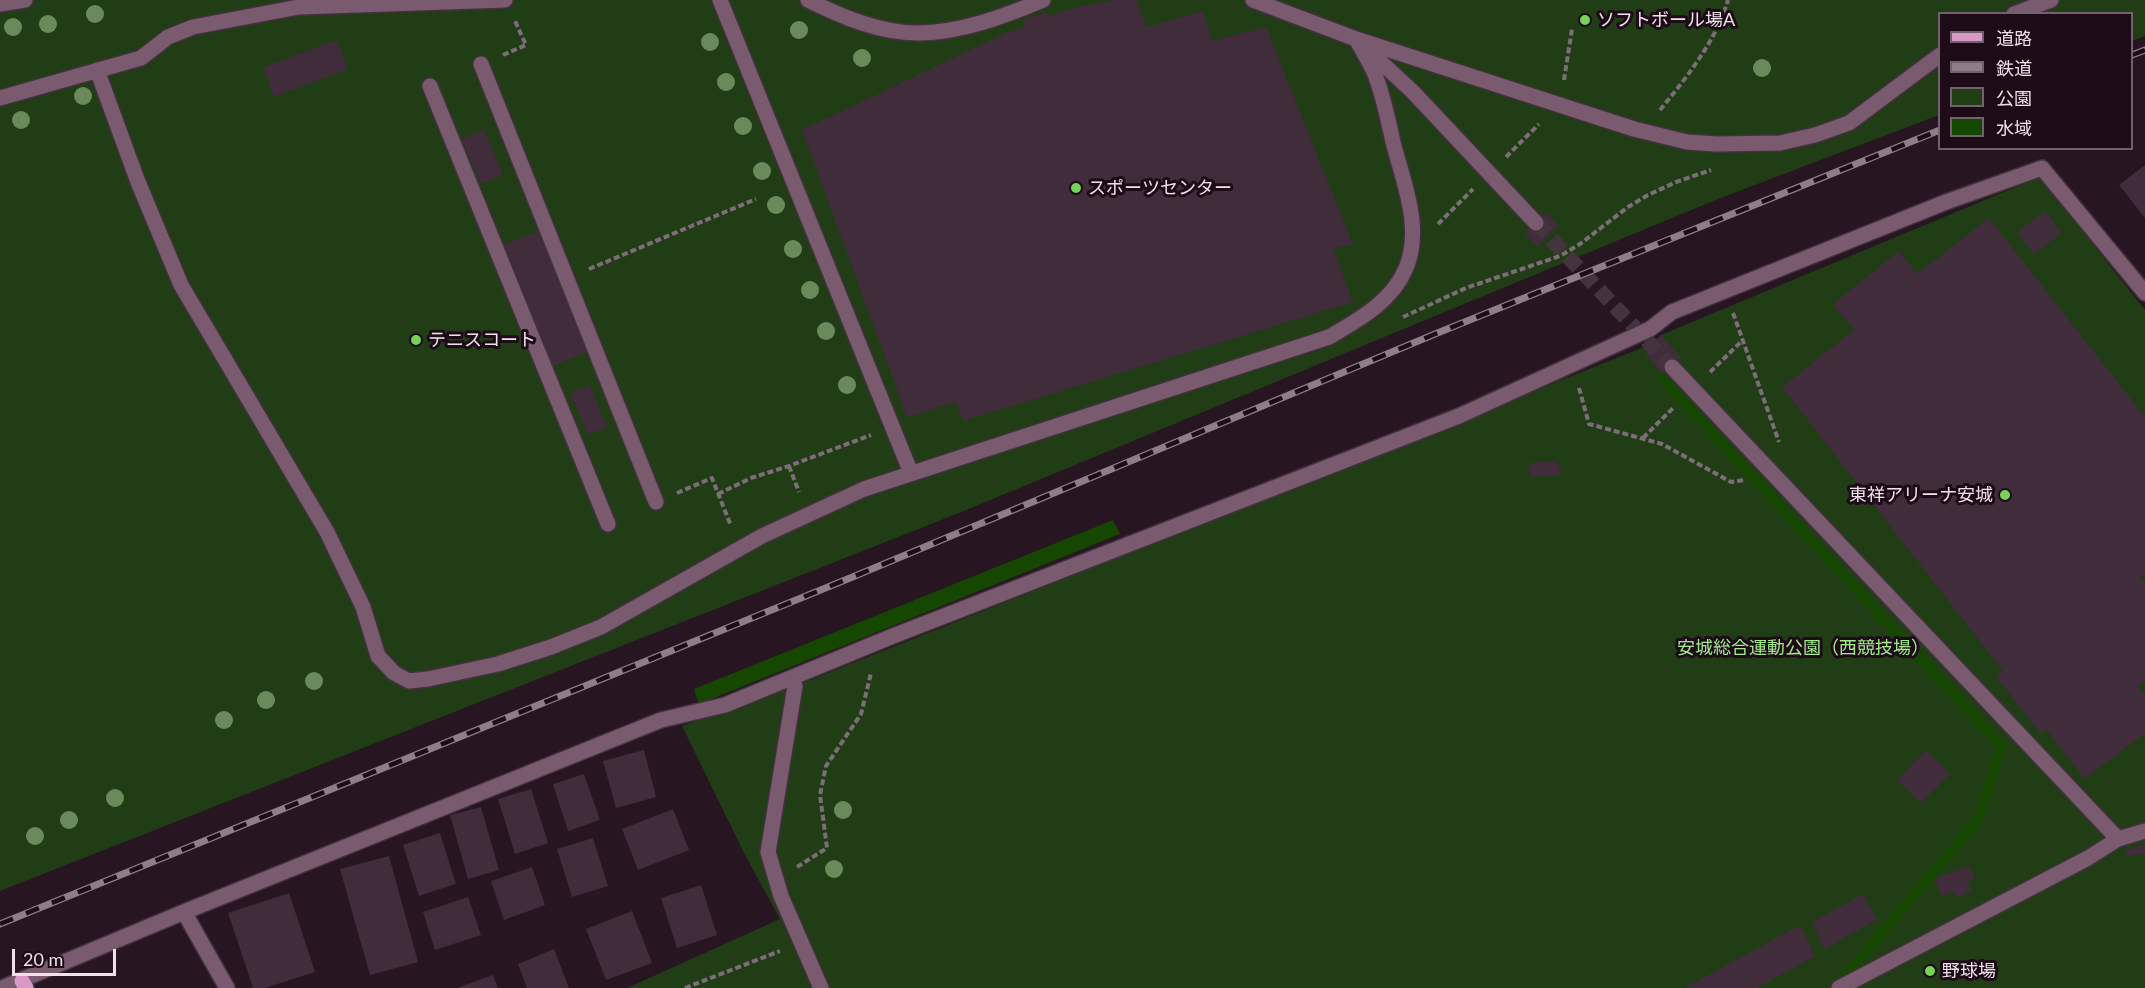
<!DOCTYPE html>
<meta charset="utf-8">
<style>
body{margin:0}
#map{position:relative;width:2145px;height:988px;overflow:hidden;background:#271522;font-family:Lato,"Noto Sans JP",sans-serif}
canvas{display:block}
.legend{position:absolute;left:1938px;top:12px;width:195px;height:138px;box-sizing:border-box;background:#1d0c18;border:2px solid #71616c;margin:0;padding:8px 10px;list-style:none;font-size:18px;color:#eee1e9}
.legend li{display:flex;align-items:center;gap:12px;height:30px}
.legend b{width:30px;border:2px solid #71616c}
.scale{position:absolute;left:12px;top:949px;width:104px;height:27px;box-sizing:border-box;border:3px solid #eee1e9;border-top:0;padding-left:8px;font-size:18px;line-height:21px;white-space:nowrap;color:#eee1e9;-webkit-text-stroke:4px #1d0c18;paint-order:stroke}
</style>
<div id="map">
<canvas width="2145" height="988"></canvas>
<ul class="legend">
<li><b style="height:8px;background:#d999c6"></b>道路</li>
<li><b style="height:8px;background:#8e7e89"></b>鉄道</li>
<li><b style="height:16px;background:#203d16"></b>公園</li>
<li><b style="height:16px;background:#164700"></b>水域</li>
</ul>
<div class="scale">20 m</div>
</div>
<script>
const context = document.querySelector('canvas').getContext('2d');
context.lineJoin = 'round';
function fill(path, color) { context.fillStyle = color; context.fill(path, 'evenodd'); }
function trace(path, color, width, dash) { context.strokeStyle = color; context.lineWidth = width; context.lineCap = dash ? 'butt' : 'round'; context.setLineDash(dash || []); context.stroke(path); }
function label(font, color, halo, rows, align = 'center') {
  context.font = font + ' Lato,"Noto Sans JP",sans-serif'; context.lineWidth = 6; context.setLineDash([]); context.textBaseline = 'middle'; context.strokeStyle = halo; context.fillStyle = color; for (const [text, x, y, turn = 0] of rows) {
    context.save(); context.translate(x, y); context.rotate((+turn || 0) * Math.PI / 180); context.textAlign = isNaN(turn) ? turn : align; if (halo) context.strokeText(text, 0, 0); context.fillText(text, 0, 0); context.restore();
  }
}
fill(new Path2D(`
 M 0,0 L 2145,0 L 2145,36 L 2132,41 L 2132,14 L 1940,14 L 1939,115 L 1718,199 L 954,515 L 0,891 Z
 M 2040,177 L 2145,310 L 2145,988 L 627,988 L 780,919 L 745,855 L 682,726 L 795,686 L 1649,345 L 1661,335 Z`), '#203d16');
fill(new Path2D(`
 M 1113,520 L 1120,534 L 699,704 L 694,689 Z`), '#164700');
trace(new Path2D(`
 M 1663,380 L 2001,746 L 1980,817 L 1838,985`), '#164700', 10);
fill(new Path2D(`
 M 1113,0 L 1136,0 L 1147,27 L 1203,11 L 1212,41 L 1266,27 L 1353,245 L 1333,248 L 1353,302 L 963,421 L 956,402 L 907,417 L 802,130 L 1008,32 L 1025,27 L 1023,20 L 1047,12 L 1048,17 L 1069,9 Z
 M 337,40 L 348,69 L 274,97 L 263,67 Z
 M 484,130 L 503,175 L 481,184 L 462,139 Z
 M 2145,165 L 2145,218 L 2119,185 Z
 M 2045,211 L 2062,233 L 2034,254 L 2017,232 Z
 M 1547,212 L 1558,226 L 1537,247 L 1525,233 Z
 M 1989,218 L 2145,417 L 2145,573 L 2140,577 L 2145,583 L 2145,680 L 2138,686 L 2145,695 L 2145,733 L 2085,779 L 2046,729 L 2040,733 L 1996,676 L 2003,671 L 1782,387 L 1854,330 L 1833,304 L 1899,251 L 1917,274 Z
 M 538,231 L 587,352 L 553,366 L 504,245 Z
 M 1661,335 L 1681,358 L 1663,374 L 1645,354 Z
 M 590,385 L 607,427 L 588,435 L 570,393 Z
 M 1557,461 L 1562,475 L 1530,477 L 1529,463 Z
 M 644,750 L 656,797 L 616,808 L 603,761 Z
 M 1926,750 L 1950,774 L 1921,803 L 1897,780 Z
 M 584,774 L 600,820 L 568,831 L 553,784 Z
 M 531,789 L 548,843 L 515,854 L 498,799 Z
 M 481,807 L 499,870 L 468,879 L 450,815 Z
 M 673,809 L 689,850 L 638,870 L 622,829 Z
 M 440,833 L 456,884 L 419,896 L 403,845 Z
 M 593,838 L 608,886 L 572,897 L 557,849 Z
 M 2142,845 L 2145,845 L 2145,853 L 2128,856 L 2125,850 Z
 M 389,856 L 418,962 L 370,975 L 340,869 Z
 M 1969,865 L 1975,879 L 1968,882 L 1972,891 L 1956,898 L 1954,891 L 1942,896 L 1935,879 Z
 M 532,867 L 545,905 L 504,920 L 491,881 Z
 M 701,885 L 717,935 L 677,948 L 661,898 Z
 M 289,893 L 315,972 L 265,988 L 253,988 L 228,913 Z
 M 1863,894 L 1877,920 L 1824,949 L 1812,922 Z
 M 468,897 L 481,935 L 435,950 L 423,912 Z
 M 632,911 L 652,963 L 606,980 L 586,929 Z
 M 1800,925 L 1815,956 L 1757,988 L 1684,988 Z
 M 554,949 L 569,988 L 527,988 L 518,964 Z
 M 493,975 L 498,988 L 457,988 Z`), '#402c3a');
trace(new Path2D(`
 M 1536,223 L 1672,367`), '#453440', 15, [15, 8]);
const lane = new Path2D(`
 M 0,4 L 25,0`);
const street = new Path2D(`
 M 720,0 L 911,473
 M 808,0 C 842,17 880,33 918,33 C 960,33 1005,16 1043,0
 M 1253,0 L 1356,39 L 1413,92 L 1536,223
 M 2014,14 L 2051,0
 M 1356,39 L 1634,129 L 1687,142 L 1716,144 L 1780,143 L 1815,135 L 1849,123 L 1940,55
 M 481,64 L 656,502
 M 97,70 L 138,182 L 181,285 L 327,532 L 363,607 L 378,656 L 394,673 L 409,681 L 428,679 L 498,664 L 551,647 L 601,627 L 762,536 L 864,489 L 1329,337 C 1358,320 1392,302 1406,268 C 1423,228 1403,181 1393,142 C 1388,119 1383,94 1374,72 C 1369,61 1362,50 1356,39
 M 430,86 L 608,524
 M 0,98 L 141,58 L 168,37 L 193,27 L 299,7 L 505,0
 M 1672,367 L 2118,839
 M 795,686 L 768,852 L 781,896 L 821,988
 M 184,912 L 227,988
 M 2,988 L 184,912 L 661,720 L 725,705 L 893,636 L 1459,416 L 1650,329 L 1672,312 L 1946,202 L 2042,168 L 2145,293
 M 1839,988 L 2088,858 L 2118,839 L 2145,831`);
const primary = new Path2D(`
 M 22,981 L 26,988`);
trace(lane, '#43323e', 18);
trace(street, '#43323e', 18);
trace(primary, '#43323e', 18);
trace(new Path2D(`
 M 503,55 L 526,45 L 515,21
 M 1564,80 L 1572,29
 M 1660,110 C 1687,77 1716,41 1728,0
 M 1506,157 L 1539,124
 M 1438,224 L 1473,189
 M 589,269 L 756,199
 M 1733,313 L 1779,442
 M 1403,317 L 1466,288 L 1560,256 L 1580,244 L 1628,207 L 1648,195 L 1676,182 L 1711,170
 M 1710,372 L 1743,340
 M 1579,388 L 1589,424 L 1662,444 L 1731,482 L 1744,480
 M 1643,438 L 1674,407
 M 789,466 L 799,492
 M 677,493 L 712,478 L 731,526
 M 718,494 L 751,478 L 789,466 L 871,435
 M 797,867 L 827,848 L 820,795 L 826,766 L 861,714 L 871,673
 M 685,988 L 780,951`), '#7d6d78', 4, [6, 3]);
trace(lane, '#795a6f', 15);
trace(street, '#795a6f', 15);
trace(primary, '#d999c6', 15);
const rail = new Path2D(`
 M 2132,55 L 2145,50
 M 0,924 L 855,576 L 1435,334 L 1940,130`);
trace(rail, '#8e7e89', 7);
trace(rail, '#1d0c18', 4.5, [14]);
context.fillStyle = '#6b8a5c';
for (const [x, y] of [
 [95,14],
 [48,24],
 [13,27],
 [799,30],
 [710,42],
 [862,58],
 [1762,68],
 [726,82],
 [83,96],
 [21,120],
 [743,126],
 [762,171],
 [776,205],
 [793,249],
 [810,290],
 [826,331],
 [847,385],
 [314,681],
 [266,700],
 [224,720],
 [115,798],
 [843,810],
 [69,820],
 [35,836],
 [834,869]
]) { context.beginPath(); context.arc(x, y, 9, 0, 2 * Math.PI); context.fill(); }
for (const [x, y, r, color] of [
 [1585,20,6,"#78d258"],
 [1076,188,6,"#78d258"],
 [416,340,6,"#78d258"],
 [2005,495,6,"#78d258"],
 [1930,971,6,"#78d258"]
]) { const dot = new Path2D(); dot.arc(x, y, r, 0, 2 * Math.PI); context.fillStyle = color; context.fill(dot); trace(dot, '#1d0c18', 2); }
label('18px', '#eee1e9', '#1d0c18', [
 ["ソフトボール場A",1597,20],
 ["スポーツセンター",1088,188],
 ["テニスコート",428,340],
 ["東祥アリーナ安城",1993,495,"right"],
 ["野球場",1942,971]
], 'left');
label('18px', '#a2e98c', '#1d0c18', [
 ["安城総合運動公園（西競技場）",1803,648]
]);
</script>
